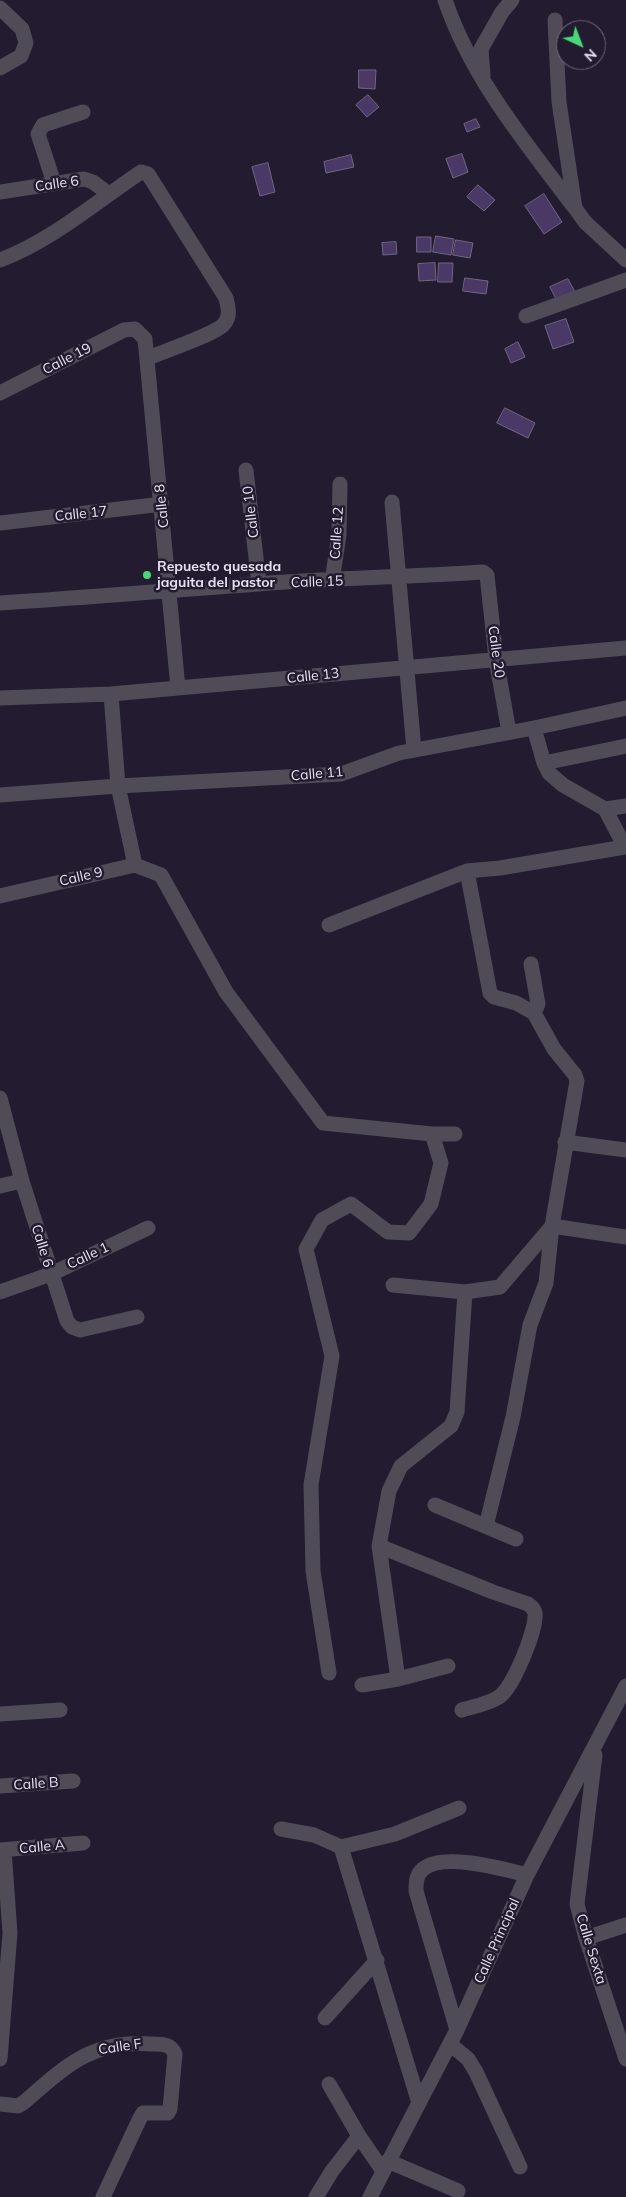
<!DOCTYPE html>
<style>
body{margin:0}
#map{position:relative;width:626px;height:2197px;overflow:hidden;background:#231b30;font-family:Mulish,sans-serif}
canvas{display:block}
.north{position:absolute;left:556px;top:20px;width:50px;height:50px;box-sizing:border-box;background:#231b30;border:1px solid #716a7c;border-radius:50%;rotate:137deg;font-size:14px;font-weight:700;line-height:20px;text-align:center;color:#e5e0ef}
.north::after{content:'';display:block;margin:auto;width:18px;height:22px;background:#49d778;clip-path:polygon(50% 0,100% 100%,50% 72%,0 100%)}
</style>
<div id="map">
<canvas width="626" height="2197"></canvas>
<div class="north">N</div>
</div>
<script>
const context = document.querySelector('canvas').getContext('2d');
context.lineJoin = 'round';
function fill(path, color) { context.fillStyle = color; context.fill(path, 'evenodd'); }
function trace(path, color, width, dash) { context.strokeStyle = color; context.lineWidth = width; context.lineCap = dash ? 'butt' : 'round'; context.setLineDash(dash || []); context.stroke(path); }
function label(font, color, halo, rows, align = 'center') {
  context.font = font + ' Mulish,sans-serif'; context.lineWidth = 5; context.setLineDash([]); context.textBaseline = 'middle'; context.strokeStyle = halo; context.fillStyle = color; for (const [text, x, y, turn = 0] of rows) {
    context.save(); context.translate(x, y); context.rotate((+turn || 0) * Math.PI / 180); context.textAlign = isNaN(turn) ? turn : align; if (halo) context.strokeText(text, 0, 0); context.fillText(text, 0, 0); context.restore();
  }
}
const building = new Path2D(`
 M 359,70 L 376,70 L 375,89 L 359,88 Z
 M 368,95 L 379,107 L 367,117 L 356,105 Z
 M 476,119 L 480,127 L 467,132 L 464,124 Z
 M 462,154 L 468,172 L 453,178 L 446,159 Z
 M 351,155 L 354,167 L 326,173 L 324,162 Z
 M 268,163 L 275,192 L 260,196 L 252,167 Z
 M 478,185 L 495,200 L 484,211 L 467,197 Z
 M 544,194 L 562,222 L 544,234 L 525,206 Z
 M 436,236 L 454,239 L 451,255 L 433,252 Z
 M 417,237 L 431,237 L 431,252 L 417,252 Z
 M 456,240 L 473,243 L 470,258 L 453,255 Z
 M 396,242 L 397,254 L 383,255 L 382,243 Z
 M 435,263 L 436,280 L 419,281 L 418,264 Z
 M 439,263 L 453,263 L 452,282 L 438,282 Z
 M 465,278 L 488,281 L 486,294 L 463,291 Z
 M 568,279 L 576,294 L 558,303 L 550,287 Z
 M 566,319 L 574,342 L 553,349 L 545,326 Z
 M 518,342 L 525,357 L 511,363 L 505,349 Z
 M 505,408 L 535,423 L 528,438 L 497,423 Z`);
fill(building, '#4a3866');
trace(building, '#706781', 1);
trace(new Path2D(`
 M 445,0 C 471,77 525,142 574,207
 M 0,8 L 22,29 L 26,43 L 21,56 L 0,68
 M 555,20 L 559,102 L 575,208 L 585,222 L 626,260
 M 483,76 L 481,49 L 502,12 L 512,0
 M 54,183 L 38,134 L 43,125 L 83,112
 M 0,192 L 84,179 L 93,182 L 109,194
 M 0,260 C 51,241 96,202 141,172 L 148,174 L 226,298 C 228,307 231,316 224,324 C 216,334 162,352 148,358
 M 526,316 L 626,280
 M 0,393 L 124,330 L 135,329 L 145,339 L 178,688
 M 246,470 L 259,584
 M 392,502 L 414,750
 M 0,523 L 162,504
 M 332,581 L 339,535 L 340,484
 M 0,603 C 86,598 172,590 258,584 C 333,578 408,577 483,572 L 487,575 L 496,659 L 509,732
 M 111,694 L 118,786 L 135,865
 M 0,698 L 111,694 L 626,648
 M 544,763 L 626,746
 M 0,795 L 118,786 L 341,774 L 399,753 L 534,728 L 626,708
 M 605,809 L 626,806
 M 0,896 L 135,865 L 161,875 L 226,992 L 323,1123 L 432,1134 L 455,1134
 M 329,925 L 467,871 L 500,868 L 625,847 L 605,809 L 563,785 L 549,773 L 544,763 L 534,728
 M 531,964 L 538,1004 L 534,1013
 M 0,1098 L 22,1181 L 67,1321 L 72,1327 L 80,1330 L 137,1317
 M 565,1142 L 626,1150
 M 0,1186 L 22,1181
 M 393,1285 L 465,1292 L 500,1287 L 552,1226 L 577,1081 L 575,1075 L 554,1049 L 534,1013 L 516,1003 L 494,997 L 490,993 L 467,871
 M 0,1292 L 51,1274 L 148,1228
 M 435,1505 L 516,1539
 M 486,1526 L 513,1417 L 530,1325 L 546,1283 L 552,1226 L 626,1237
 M 379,1546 L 493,1592 L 528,1604 C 531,1606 534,1608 535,1613 C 537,1629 513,1688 499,1697 C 488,1704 475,1706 462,1710
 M 329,1673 L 313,1571 L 311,1485 L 332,1356 L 306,1249 L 322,1220 L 351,1204 L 388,1232 L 409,1233 L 431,1204 L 441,1163 L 432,1134
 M 398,1679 L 379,1546 L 389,1491 L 401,1466 L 451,1426 L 457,1412 L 465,1292
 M 362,1685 L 398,1679 L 448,1666
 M 0,1714 L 60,1710
 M 595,1755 L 577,1904 L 586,1938 L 626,2059
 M 0,1786 L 73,1781
 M 281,1829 L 314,1835 L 341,1847 L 419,2103
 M 341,1847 L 395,1834 L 459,1808
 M 0,1850 L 83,1843
 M 586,1938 L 626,1925
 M 325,2018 L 377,1960
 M 457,2030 L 416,1891 C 416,1883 416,1875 423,1869 C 443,1852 503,1869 527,1875
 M 450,2044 L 468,2059 L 476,2072 L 520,2167
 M 0,2059 L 10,1933 L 4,1850
 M 329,2084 L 359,2136 L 383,2171
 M 0,2104 L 18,2106 L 23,2103 C 66,2066 92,2039 153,2044 C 163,2044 171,2044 175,2054 L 170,2109 L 168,2113 L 143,2113 L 140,2118 L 103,2197
 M 388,2161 L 458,2191
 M 316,2197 L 332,2171 L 359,2136
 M 370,2197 L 457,2030 L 527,1875 L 626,1686`), '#4f4c57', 15);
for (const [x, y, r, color] of [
 [147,575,5,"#49d778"]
]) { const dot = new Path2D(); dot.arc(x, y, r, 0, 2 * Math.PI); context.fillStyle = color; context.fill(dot); trace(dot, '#231b30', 2); }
label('14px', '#e5e0ef', '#231b30', [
 ["Calle 6",57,184,-8],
 ["Calle 19",67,359,-27],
 ["Calle 8",162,506,-96],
 ["Calle 10",251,512,-97],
 ["Calle 17",81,514,-6],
 ["Calle 12",337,533,-86],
 ["Calle 15",317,582,-2],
 ["Calle 20",496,652,82],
 ["Calle 13",313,676,-6],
 ["Calle 11",317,774,-5],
 ["Calle 9",81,877,-13],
 ["Calle 6",42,1246,73],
 ["Calle 1",88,1256,-25],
 ["Calle B",36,1784,-4],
 ["Calle A",42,1847,-5],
 ["Calle Principal",497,1941,-66],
 ["Calle Sexta",591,1949,73],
 ["Calle F",120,2047,-8]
]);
label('bold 14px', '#e5e0ef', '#231b30', [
 ["Repuesto quesada",157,567],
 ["jaguita del pastor",157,583]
], 'left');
</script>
